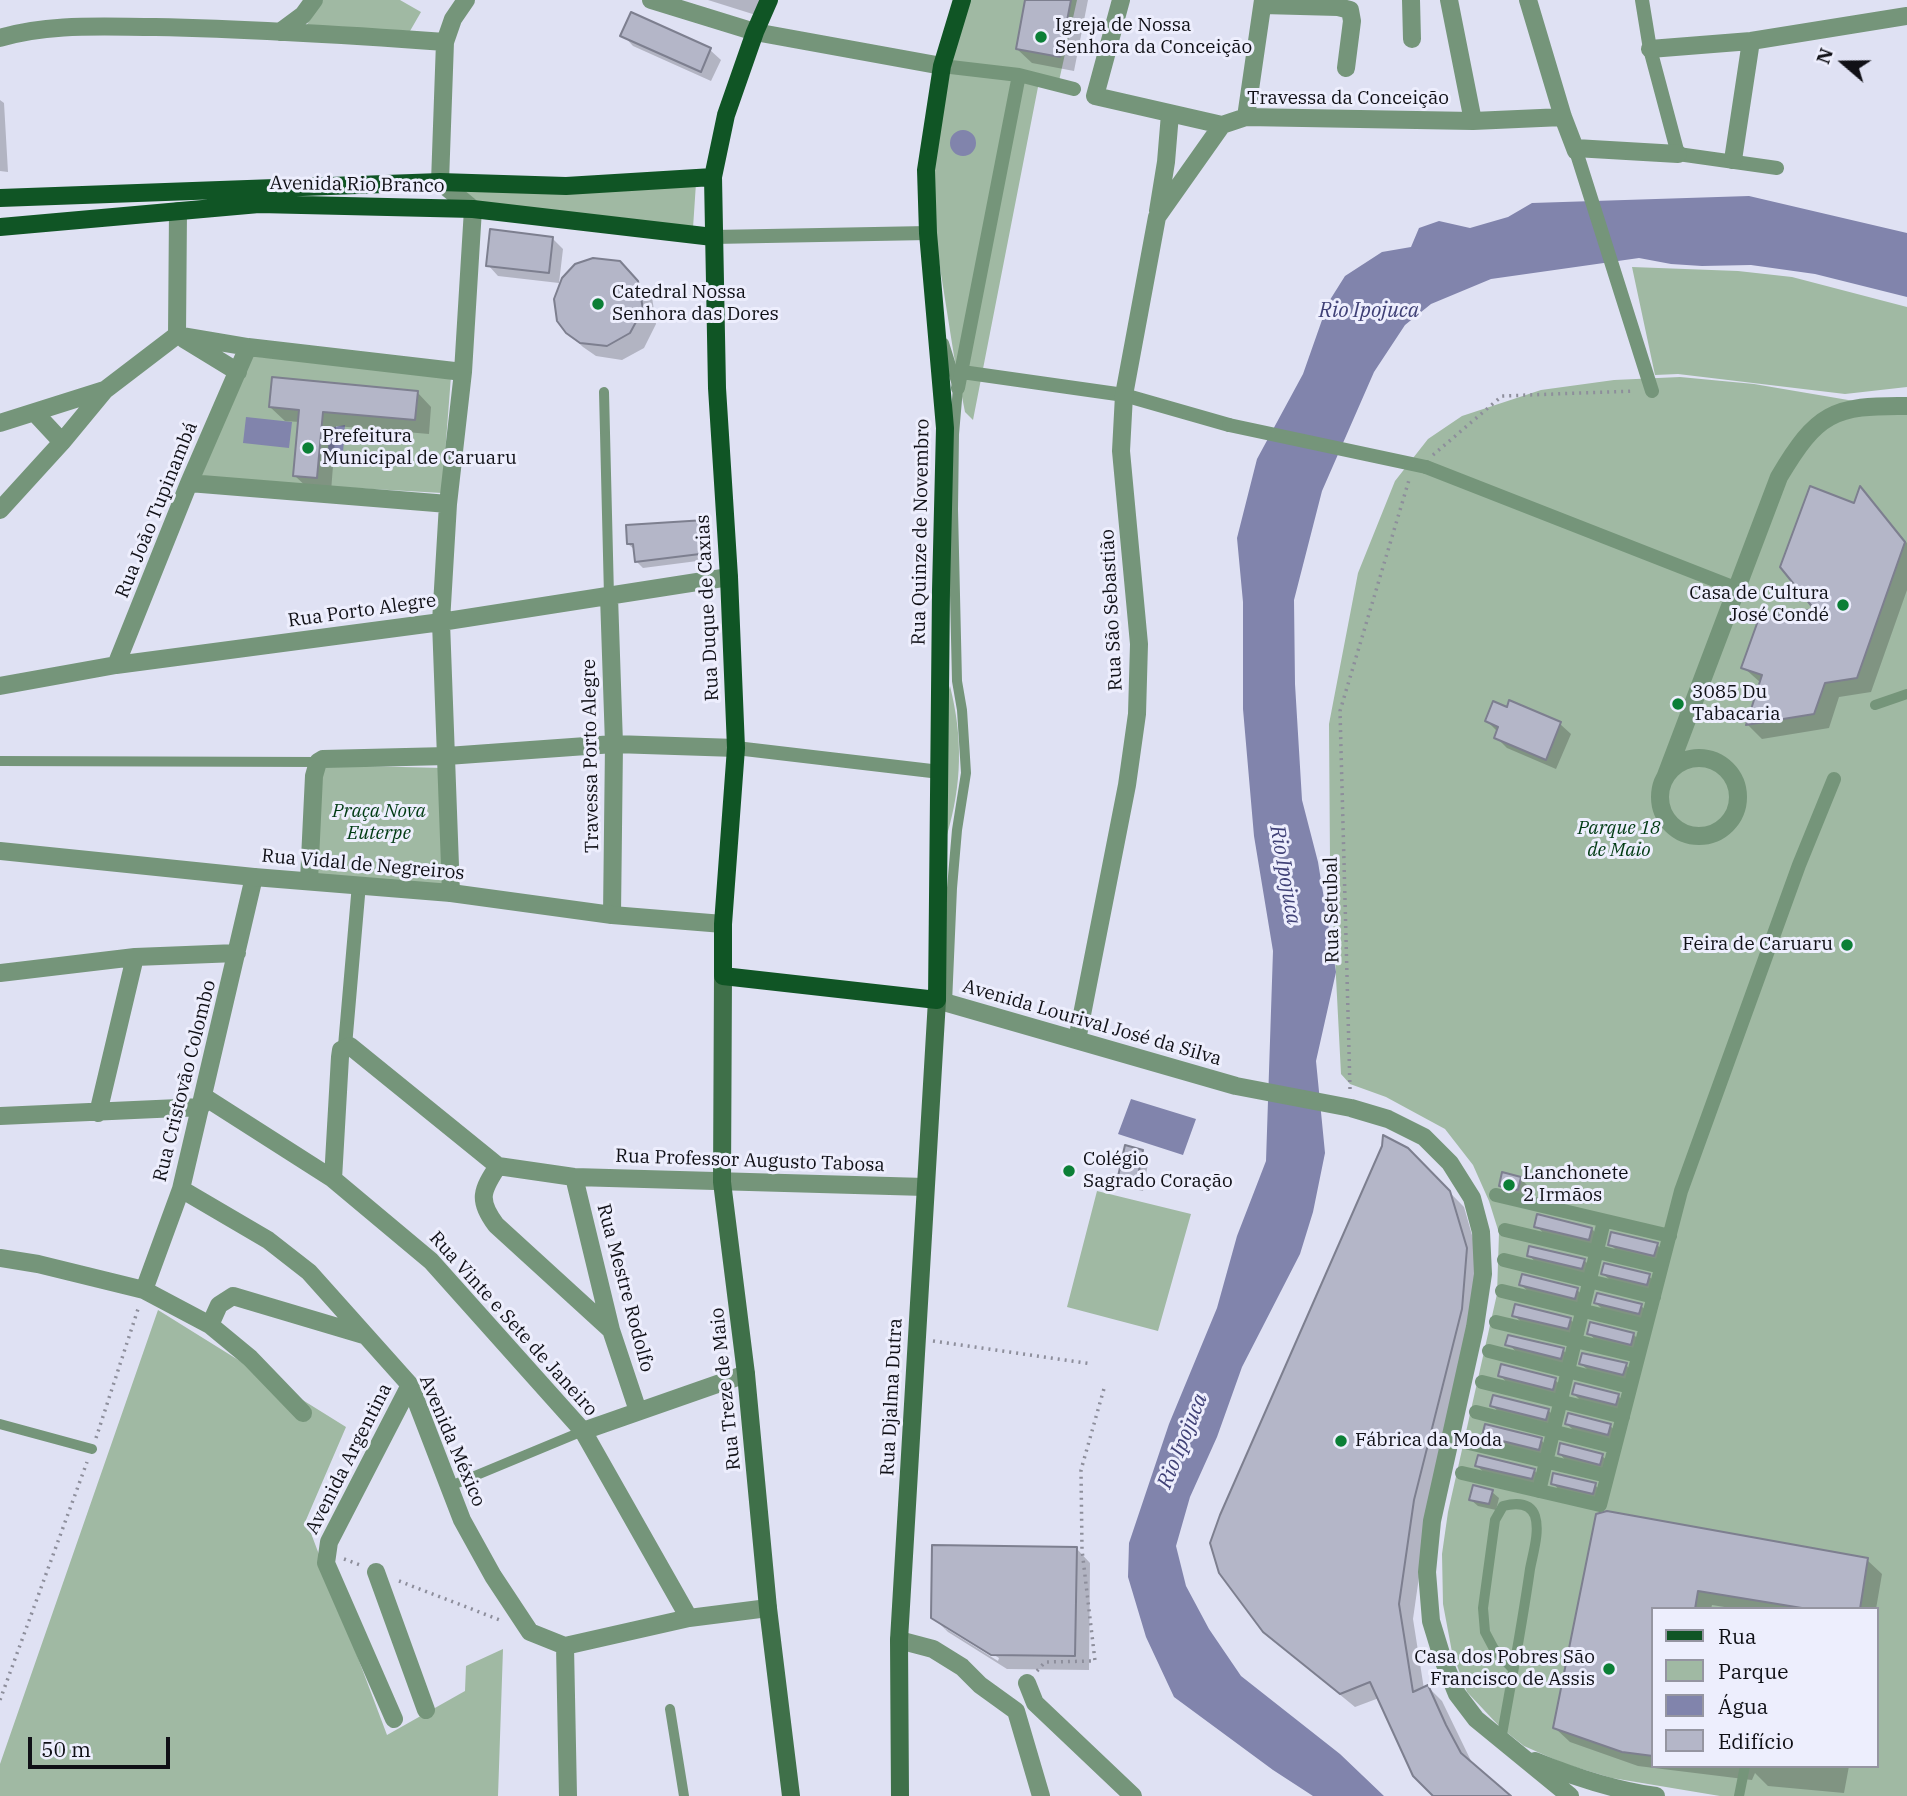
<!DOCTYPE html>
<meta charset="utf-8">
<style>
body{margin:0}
#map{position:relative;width:1907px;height:1796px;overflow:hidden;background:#dfe1f3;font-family:"IBM Plex Serif",serif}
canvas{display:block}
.legend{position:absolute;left:1651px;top:1607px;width:228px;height:161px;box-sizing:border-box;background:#edeefd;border:2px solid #9595a1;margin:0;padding:9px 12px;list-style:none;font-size:21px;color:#101016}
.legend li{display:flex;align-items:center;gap:14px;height:35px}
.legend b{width:35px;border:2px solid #9595a1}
.north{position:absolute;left:1809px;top:28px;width:70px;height:70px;-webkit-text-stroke:5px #edeefd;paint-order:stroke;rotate:290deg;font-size:19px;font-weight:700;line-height:28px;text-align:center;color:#101016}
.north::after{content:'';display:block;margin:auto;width:24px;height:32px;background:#101016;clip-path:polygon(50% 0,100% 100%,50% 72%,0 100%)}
.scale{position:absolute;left:28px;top:1737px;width:142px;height:32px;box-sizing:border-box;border:4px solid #101016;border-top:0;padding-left:9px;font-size:21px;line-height:24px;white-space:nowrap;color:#101016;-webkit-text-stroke:5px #edeefd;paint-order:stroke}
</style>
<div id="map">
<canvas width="1907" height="1796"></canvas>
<ul class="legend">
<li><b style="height:9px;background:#105525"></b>Rua</li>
<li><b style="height:19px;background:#a0b9a3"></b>Parque</li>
<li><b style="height:19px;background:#8184ac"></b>Água</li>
<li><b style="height:19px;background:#b4b6c8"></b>Edifício</li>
</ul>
<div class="north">N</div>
<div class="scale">50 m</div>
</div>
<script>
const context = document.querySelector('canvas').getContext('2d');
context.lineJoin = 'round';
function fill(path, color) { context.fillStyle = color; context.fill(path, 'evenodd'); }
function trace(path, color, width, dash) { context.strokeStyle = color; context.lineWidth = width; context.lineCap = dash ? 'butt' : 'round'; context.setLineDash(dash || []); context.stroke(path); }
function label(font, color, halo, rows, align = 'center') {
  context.font = font + ' "IBM Plex Serif",serif'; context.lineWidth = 6; context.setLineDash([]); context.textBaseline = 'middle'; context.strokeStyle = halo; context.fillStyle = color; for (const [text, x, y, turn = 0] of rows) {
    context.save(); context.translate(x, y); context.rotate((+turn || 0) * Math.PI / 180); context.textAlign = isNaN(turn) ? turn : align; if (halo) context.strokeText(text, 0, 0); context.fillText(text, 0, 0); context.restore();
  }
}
fill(new Path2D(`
 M 323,0 L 400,0 L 421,12 L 410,31 L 306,26 Z
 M 966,0 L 1077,0 L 1059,81 L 1044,77 L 1038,87 L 973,420 L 965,412 L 954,356 L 935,236 L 932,188 L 951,49 Z
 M 696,183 L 693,228 L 483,205 L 460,189 Z
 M 1632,267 L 1738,271 L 1792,277 L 1907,307 L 1907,387 L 1845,394 L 1678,374 L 1655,375 Z
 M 250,356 L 451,376 L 442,493 L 196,479 Z
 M 1680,377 L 1754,384 L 1907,410 L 1907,1796 L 1720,1796 L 1612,1778 L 1565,1764 L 1524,1746 L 1500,1727 L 1467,1692 L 1452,1652 L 1443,1604 L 1442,1554 L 1448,1512 L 1497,1294 L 1499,1233 L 1489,1201 L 1473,1165 L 1445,1129 L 1386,1097 L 1350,1084 L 1341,1074 L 1330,861 L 1329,724 L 1358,573 L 1395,481 L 1428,439 L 1462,416 L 1541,390 L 1614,380 ZM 1653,1609 L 1877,1609 L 1877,1766 L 1653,1766 Z
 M 950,686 C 963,738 962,784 947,835 L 948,693 Z
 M 320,765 L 443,768 L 446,886 L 316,875 Z
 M 1097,1191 L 1191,1214 L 1158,1331 L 1067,1307 Z
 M 158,1310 L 346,1427 L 306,1520 L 387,1735 L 465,1691 L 466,1666 L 503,1649 L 498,1796 L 0,1796 L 0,1764 Z`), '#a0b9a3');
fill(new Path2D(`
 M950 143a13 13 0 1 1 26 0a13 13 0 1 1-26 0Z
 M 1749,196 L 1907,233 L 1907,297 L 1815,274 L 1751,265 L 1702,266 L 1671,264 L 1639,258 L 1491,279 L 1431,304 L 1405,325 L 1374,372 L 1322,491 L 1294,600 L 1295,684 L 1302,800 L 1318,862 L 1336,972 L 1316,1061 L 1325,1153 L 1313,1212 L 1300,1254 L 1242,1367 L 1217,1437 L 1190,1497 L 1176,1546 L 1186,1586 L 1209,1629 L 1241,1676 L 1340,1754 L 1384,1796 L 1313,1796 L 1273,1770 L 1174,1697 L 1146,1637 L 1128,1577 L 1129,1543 L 1169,1424 L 1217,1308 L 1237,1236 L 1266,1161 L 1273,951 L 1254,836 L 1243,709 L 1243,602 L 1237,538 L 1257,459 L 1303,374 L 1328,303 L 1345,276 L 1382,252 L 1411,247 L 1419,228 L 1439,221 L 1470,228 L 1508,217 L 1532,203 Z
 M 246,417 L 292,422 L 289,448 L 243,443 Z
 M 345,425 L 343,453 L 328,451 L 329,428 Z
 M 1131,1099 L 1196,1119 L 1183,1155 L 1118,1134 Z`), '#8184ac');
fill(new Path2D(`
 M 708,0 L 765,0 L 759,16 Z
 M 1027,0 L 1088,0 L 1074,71 L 1032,63 L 1017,49 Z
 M 623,35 L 710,50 L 721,60 L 711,81 L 633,46 Z
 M 0,100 L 4,103 L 8,172 L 0,171 Z
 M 552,238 L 563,249 L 559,283 L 498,276 L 488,265 Z
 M 634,278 L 652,297 L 656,324 L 644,348 L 622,360 L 596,356 L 583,347 L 567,332 Z
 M 417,392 L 431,407 L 429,434 L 336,426 L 331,492 L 310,490 L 295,476 L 300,422 L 285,421 L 270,407 Z
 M 1861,489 L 1907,543 L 1907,590 L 1871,692 L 1839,697 L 1829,728 L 1762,739 L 1748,725 L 1761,683 L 1743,667 L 1817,610 Z
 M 704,522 L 711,529 L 713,559 L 643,568 L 636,561 L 635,550 L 628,544 Z
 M 1510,702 L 1560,724 L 1571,734 L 1556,769 L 1507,748 L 1496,737 L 1498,732 L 1487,721 L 1508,709 Z
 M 1407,1149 L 1464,1207 L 1480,1263 L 1428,1514 L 1413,1619 L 1424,1689 L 1428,1687 L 1442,1701 L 1473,1765 L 1509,1796 L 1435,1796 L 1379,1698 L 1355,1707 L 1279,1645 L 1265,1631 Z
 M 1142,1151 L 1149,1158 L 1143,1191 L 1125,1187 L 1118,1180 Z
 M 1520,1178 L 1527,1185 L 1525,1196 L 1508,1192 L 1501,1185 Z
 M 1536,1225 L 1592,1229 L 1602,1240 L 1600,1250 L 1546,1236 Z
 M 1610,1244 L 1657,1245 L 1664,1251 L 1661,1261 L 1617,1251 Z
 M 1529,1255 L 1584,1260 L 1595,1271 L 1593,1279 L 1539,1266 Z
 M 1603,1274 L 1649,1276 L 1655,1283 L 1653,1291 L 1610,1280 Z
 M 1521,1285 L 1577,1290 L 1588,1300 L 1586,1308 L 1532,1295 Z
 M 1596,1303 L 1641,1306 L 1648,1312 L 1646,1320 L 1603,1310 Z
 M 1514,1315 L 1570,1319 L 1581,1330 L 1578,1339 L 1525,1326 Z
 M 1589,1333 L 1634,1335 L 1640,1341 L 1638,1350 L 1595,1340 Z
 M 1508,1343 L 1563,1350 L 1573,1360 L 1571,1369 L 1518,1354 Z
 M 1581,1364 L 1626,1365 L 1633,1372 L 1630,1381 L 1588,1370 Z
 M 1500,1375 L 1555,1380 L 1566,1390 L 1564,1399 L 1510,1386 Z
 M 1574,1394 L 1618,1396 L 1625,1402 L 1622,1411 L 1581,1401 Z
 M 1492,1405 L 1548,1410 L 1559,1421 L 1557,1429 L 1502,1416 Z
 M 1567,1424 L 1610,1426 L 1617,1432 L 1615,1441 L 1574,1431 Z
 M 1484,1436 L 1541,1440 L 1552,1451 L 1549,1459 L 1495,1446 Z
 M 1560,1454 L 1602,1456 L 1609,1462 L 1607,1470 L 1566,1461 Z
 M 1477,1466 L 1534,1470 L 1544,1481 L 1542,1489 L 1488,1476 Z
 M 1553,1483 L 1595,1485 L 1602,1492 L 1600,1499 L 1559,1490 Z
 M 1492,1492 L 1499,1498 L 1496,1510 L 1478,1506 L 1471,1500 Z
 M 1598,1515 L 1867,1560 L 1882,1574 L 1876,1609 L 1737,1609 L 1712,1605 L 1711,1609 L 1653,1609 L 1653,1766 L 1849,1766 L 1844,1793 L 1768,1786 L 1755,1773 L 1752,1780 L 1638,1766 L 1570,1742 L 1555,1728 Z
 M 1076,1548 L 1090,1563 L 1089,1670 L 1007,1669 L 948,1632 L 933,1617 ZM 945,1624 L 999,1658 L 998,1661 L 945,1628 Z`), '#0003');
const building = new Path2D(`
 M 1025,0 L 1071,0 L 1060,57 L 1016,49 Z
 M 631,12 L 711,48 L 701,72 L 620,36 Z
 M 490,229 L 553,237 L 549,273 L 486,266 Z
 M 593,258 L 620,261 L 638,281 L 643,309 L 630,333 L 607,346 L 580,343 L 566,333 L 557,321 L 554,299 L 562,278 L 575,264 Z
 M 272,377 L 418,391 L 415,420 L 323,412 L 317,478 L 293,476 L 299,410 L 269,407 Z
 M 1810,486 L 1854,503 L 1860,486 L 1905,542 L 1857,678 L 1825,683 L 1814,714 L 1746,725 L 1762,675 L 1741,668 L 1759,618 L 1814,609 L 1780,567 Z
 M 705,520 L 708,553 L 635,562 L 633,544 L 627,544 L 626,525 Z
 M 1509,700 L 1561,722 L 1546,760 L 1494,738 L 1498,727 L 1485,721 L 1493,701 L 1507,707 Z
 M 1383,1135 L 1408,1148 L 1450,1191 L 1467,1248 L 1462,1309 L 1414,1500 L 1399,1604 L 1413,1692 L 1428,1685 L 1446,1725 L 1461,1753 L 1511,1796 L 1433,1796 L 1413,1776 L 1370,1682 L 1340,1694 L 1263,1632 L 1219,1573 L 1210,1543 L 1220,1515 L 1382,1146 Z
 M 1125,1145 L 1143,1150 L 1136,1186 L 1117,1181 Z
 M 1502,1172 L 1521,1177 L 1518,1190 L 1499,1186 Z
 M 1537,1214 L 1592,1228 L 1589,1240 L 1534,1227 Z
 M 1611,1232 L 1658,1243 L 1654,1256 L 1608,1245 Z
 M 1529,1246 L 1585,1259 L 1582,1269 L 1527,1256 Z
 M 1604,1263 L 1650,1274 L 1647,1285 L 1601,1274 Z
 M 1522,1274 L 1578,1288 L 1575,1299 L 1519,1285 Z
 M 1597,1293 L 1642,1304 L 1639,1314 L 1594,1303 Z
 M 1515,1304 L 1571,1318 L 1568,1329 L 1512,1316 Z
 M 1590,1322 L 1634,1333 L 1631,1345 L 1587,1334 Z
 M 1508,1335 L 1564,1348 L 1561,1359 L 1505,1345 Z
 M 1582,1353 L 1627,1363 L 1623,1375 L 1579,1364 Z
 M 1501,1364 L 1556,1378 L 1553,1390 L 1498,1376 Z
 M 1575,1383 L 1619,1394 L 1616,1405 L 1572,1394 Z
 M 1493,1395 L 1549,1409 L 1546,1420 L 1490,1406 Z
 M 1568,1413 L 1611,1424 L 1608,1435 L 1565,1424 Z
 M 1485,1424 L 1542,1438 L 1539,1450 L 1482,1436 Z
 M 1560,1443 L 1603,1454 L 1600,1465 L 1558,1454 Z
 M 1478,1455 L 1535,1469 L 1532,1479 L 1475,1466 Z
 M 1553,1473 L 1596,1483 L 1593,1494 L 1551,1484 Z
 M 1473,1485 L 1493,1490 L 1489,1504 L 1469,1500 Z
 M 1607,1511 L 1868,1558 L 1860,1609 L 1808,1609 L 1698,1591 L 1695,1609 L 1653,1609 L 1653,1756 L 1622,1752 L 1553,1728 L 1596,1514 Z
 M 932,1545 L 1077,1547 L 1075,1656 L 991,1655 L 931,1618 Z`);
fill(building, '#b4b6c8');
trace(building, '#7d7f8f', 2);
trace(new Path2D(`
 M 1433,455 L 1502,396 L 1634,391
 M 1350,1089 L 1340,711 L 1409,480
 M 933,1341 L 1092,1364
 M 96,1438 L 139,1306
 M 344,1559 L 360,1565
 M 399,1581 L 500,1620
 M 1037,1671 L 1045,1662 L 1095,1661 L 1082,1550 L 1081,1470 L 1105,1385
 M 0,1700 L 87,1462`), '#8d8e9b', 3.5, [2, 5]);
trace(new Path2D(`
 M 944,343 L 958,388 L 954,434 L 953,509 L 957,681 L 962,710 L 966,773 L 957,830 L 952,888 L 947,1003
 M 604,392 L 609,596
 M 1875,705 L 1907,694
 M 0,761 L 318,762
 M 0,1424 L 92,1449
 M 448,1487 L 583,1431
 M 670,1709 L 684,1796
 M 1501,1740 C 1511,1683 1522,1626 1530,1569 C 1533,1553 1540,1531 1535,1516 C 1530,1502 1515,1503 1503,1506 L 1495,1520 L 1483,1608 L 1485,1632 L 1494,1649 L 1513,1669
 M 1739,1796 L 1745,1766`), '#75957a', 10);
trace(new Path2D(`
 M 1642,0 L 1650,49 L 1678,154 L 1777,168
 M 942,66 L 1019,75 L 1074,89
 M 1576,151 L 1652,391
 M 713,237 L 928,233
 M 962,372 L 1124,395 L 1229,425
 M 958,388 L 1019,75
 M 1426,467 L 1735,588
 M 736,748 L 940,772
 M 345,1046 L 359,884
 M 1496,1195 L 1670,1236
 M 1505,1230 L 1661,1267
 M 1504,1260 L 1654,1297
 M 1502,1291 L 1646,1326
 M 1496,1322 L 1638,1356
 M 1489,1351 L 1630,1387
 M 1482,1382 L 1623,1417
 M 1476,1412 L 1615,1447
 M 1469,1443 L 1607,1476
 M 1462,1473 L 1600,1505 L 1681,1191 L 1799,865 L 1834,779
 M 1539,1491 L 1604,1221`), '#75957a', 14);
trace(new Path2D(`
 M 651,0 L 755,32 L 942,66
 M 1121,0 L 1095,96 L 1222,125 L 1246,117 L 1473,121 L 1563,117
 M 1411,0 L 1412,39
 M 1449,0 L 1473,121
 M 1528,0 L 1563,117 L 1576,151
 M 1263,5 L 1338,7 L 1350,10 L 1352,21 L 1346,68
 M 280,32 L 303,15 L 314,0
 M 0,38 C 49,23 105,27 155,27 C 251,29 348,35 445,42
 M 1650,49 L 1751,41 L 1907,16
 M 1246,117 L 1263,0
 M 1575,148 L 1678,154
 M 1733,160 L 1751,41
 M 1158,211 L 1166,162 L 1170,114
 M 177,335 L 248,347 L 463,372
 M 184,339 L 238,372
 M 35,413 L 62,442
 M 0,423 L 104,390
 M 189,483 L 448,504
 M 0,510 L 62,442 L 105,390 L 177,335 L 178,211
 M 609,596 L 614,744 L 612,915
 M 116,665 L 189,483 L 248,347
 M 0,686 L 116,665 L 441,622 L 729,577
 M1660 797a39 39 0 1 1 78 0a39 39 0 1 1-78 0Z
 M 1665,778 L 1779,477 C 1817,413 1833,405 1907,406
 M 309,880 L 314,776 L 318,762 L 323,759 L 447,756 L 614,744 L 736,748
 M 451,893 L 441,622 L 448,504 L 463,372 L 473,209 L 440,182 L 445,42 L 453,19 L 466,0
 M 0,973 L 135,957 L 237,953
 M 1077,1040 L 1127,785 L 1137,714 L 1139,644 L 1121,451 L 1124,395 L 1157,217 L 1222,125
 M 203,1096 L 333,1179 L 431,1261 L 583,1431 L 689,1618
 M 98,1113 L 135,957
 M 0,1116 L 201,1107
 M 498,1166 C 482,1190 477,1200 496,1225 L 611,1330
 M 574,1177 L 611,1330 L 638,1411
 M 333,1179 L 340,1057 L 341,1050 L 350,1046 L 498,1166 L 574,1177 L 925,1187
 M 181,1189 L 268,1240 L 309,1272 L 410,1385 L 462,1520 L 493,1576 L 530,1632 L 565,1646
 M 0,1258 L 38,1264 L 144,1290 L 210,1325 L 250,1358 L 303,1413
 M 144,1290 L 181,1189 L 254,877
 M 210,1325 L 219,1305 L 233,1296 L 364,1335
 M 583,1431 L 746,1374
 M 376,1572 L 426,1710
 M 899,1640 L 933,1649 L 962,1667 L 980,1685 L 1016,1711 L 1041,1796
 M 565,1646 L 689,1618 L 768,1608
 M 565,1646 L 568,1796
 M 1027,1683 L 1035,1703 L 1133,1796
 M 394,1719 L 326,1563 L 329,1542 L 410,1385`), '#75957a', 18);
trace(new Path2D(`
 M 0,851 L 254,877 L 451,893 L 612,915 L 723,924
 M 937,1000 L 1236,1086 L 1351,1108 L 1388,1119 L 1424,1137 L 1450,1163 L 1472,1198 L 1481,1232 L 1483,1274 L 1475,1327 L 1432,1521 L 1427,1572 L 1431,1621 L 1442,1657 L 1457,1694 L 1476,1719 L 1570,1796
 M 1535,1761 C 1574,1777 1614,1790 1656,1796`), '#75957a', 18);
trace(new Path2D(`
 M 723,976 L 722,1182 L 746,1374 L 768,1608 L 791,1796
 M 900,1796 L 899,1640 L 937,1000`), '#3f7049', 18);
trace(new Path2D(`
 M 769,0 L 755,32 L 726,115 L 713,177 L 717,388 L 729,577 L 736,748 L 723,924 L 723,976 L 937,1000 L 941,590 L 945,428 L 928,233 L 926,170 L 942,66 L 962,0
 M 0,198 L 440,182 L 566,186 L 713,177
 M 0,227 L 259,204 L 473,209 L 713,237`), '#105525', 18);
trace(new Path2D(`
 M 1229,425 L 1426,467`), '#75957a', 14);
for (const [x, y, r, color] of [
 [1041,37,7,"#0b7f36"],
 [598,304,7,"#0b7f36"],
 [308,448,7,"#0b7f36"],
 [1843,605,7,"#0b7f36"],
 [1678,704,7,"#0b7f36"],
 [1847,945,7,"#0b7f36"],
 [1069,1171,7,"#0b7f36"],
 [1509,1185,7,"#0b7f36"],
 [1341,1441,7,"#0b7f36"],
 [1609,1669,7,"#0b7f36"]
]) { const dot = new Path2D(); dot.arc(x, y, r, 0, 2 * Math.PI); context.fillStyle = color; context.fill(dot); trace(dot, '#edeefd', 2.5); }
label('19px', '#101016', '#edeefd', [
 ["Igreja de Nossa",1055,26],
 ["Senhora da Conceição",1055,48],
 ["Catedral Nossa",612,293],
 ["Senhora das Dores",612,315],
 ["Prefeitura",322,437],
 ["Municipal de Caruaru",322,459],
 ["Casa de Cultura",1829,594,"right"],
 ["José Condé",1829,616,"right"],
 ["3085 Du",1692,693],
 ["Tabacaria",1692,715],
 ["Feira de Caruaru",1833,945,"right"],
 ["Colégio",1083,1160],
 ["Sagrado Coração",1083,1182],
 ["Lanchonete",1523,1174],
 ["2 Irmãos",1523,1196],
 ["Fábrica da Moda",1355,1441],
 ["Casa dos Pobres São",1595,1658,"right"],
 ["Francisco de Assis",1595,1680,"right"]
], 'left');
label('19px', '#101016', '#edeefd', [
 ["Travessa da Conceição",1348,99],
 ["Avenida Rio Branco",357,185,1],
 ["Rua João Tupinambá",157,510,-68],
 ["Rua Quinze de Novembro",921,532,-89],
 ["Rua Duque de Caxias",708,608,-93],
 ["Rua São Sebastião",1112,610,-93],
 ["Rua Porto Alegre",362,611,-8],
 ["Travessa Porto Alegre",591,756,-91],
 ["Rua Vidal de Negreiros",363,865,5],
 ["Rua Setubal",1332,910,-91],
 ["Avenida Lourival José da Silva",1092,1023,16],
 ["Rua Cristovão Colombo",185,1081,-76],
 ["Rua Professor Augusto Tabosa",750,1161,2],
 ["Rua Mestre Rodolfo",625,1288,75],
 ["Rua Vinte e Sete de Janeiro",513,1324,48],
 ["Rua Treze de Maio",726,1389,-96],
 ["Rua Djalma Dutra",892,1397,-87],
 ["Avenida México",452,1441,67],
 ["Avenida Argentina",349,1459,-63]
]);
label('italic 19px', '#003b13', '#edeefd', [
 ["Praça Nova",379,812],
 ["Euterpe",379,834],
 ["Parque 18",1619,829],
 ["de Maio",1619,851]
]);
label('italic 21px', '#3f4076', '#edeefd', [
 ["Rio Ipojuca",1369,311],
 ["Rio Ipojuca",1285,875,80],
 ["Rio Ipojuca",1183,1441,-68]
]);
</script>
